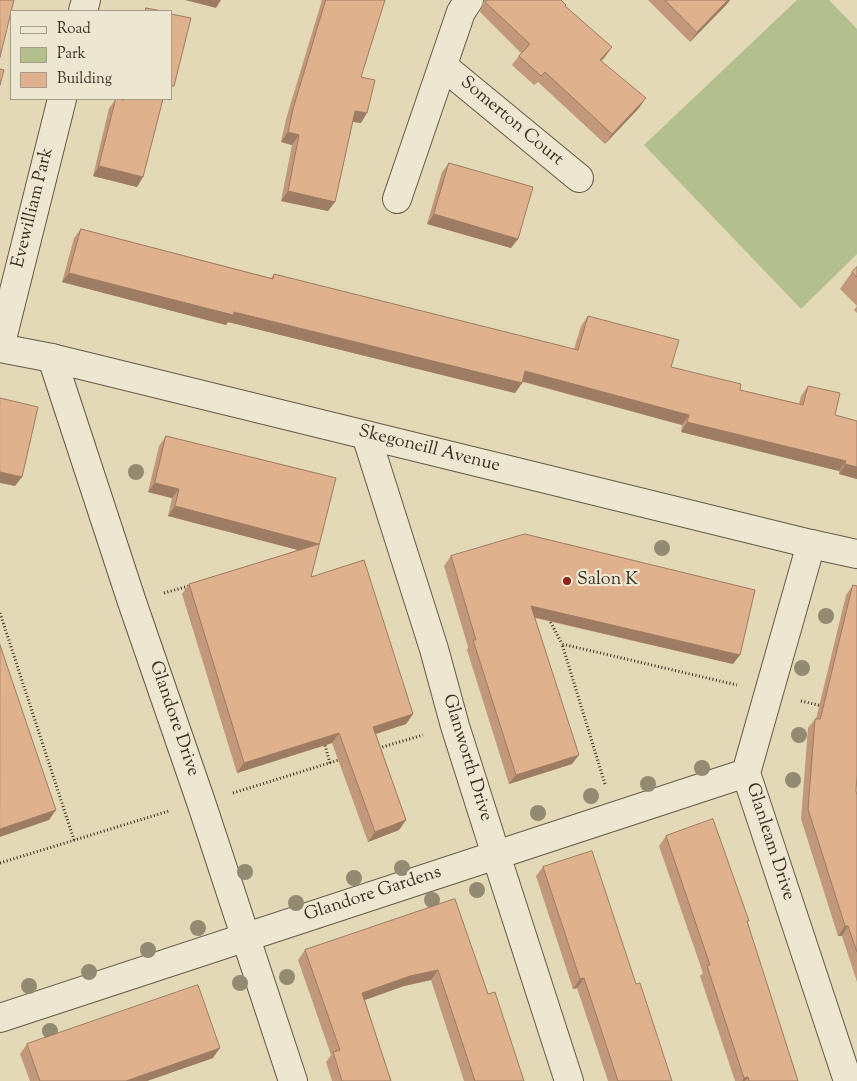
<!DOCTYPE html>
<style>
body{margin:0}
#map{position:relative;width:857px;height:1081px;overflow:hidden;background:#e3d9b6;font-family:"Sorts Mill Goudy",serif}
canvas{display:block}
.legend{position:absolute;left:10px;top:10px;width:162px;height:90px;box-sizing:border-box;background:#ede6d0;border:1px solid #a59d8b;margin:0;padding:6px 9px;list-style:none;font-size:15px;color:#382f23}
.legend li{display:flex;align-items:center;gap:10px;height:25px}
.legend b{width:25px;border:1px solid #a59d8b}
</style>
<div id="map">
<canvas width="857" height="1081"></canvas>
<ul class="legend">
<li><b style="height:6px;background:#ede6d0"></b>Road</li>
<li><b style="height:14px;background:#b4bf8e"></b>Park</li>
<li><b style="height:14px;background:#e0b18d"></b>Building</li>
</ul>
</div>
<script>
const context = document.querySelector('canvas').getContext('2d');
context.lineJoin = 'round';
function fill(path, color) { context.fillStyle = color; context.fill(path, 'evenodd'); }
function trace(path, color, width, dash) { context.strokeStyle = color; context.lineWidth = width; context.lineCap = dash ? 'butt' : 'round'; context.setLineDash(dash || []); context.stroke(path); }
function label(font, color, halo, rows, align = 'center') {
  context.font = font + ' "Sorts Mill Goudy",serif'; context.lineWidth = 4.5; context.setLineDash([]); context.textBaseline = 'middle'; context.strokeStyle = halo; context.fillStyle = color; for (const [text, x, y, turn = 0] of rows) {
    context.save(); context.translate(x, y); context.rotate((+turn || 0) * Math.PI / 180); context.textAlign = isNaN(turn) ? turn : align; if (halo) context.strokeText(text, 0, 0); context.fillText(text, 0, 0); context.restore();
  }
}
fill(new Path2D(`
 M 797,0 L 829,0 L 857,29 L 857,254 L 801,309 L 644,145 Z`), '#b4bf8e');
const minor = new Path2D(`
 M 83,11 L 86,0
 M 443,66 L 579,178
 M 397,199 L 461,12 L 469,0
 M 0,347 L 62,99
 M 52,358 L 132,602 L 201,802 L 293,1081
 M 366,435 L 434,649 L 455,726 L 496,855 L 569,1081
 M 811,544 L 746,773 L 848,1081
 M 0,1018 L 746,773`);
const tertiary = new Path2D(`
 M 0,348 L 52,358 L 811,544 L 857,554`);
trace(minor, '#635a48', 30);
trace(tertiary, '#635a48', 30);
trace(new Path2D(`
 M 164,593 L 189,586
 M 0,613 L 74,840
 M 549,619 L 562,644
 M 801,701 L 822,706
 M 324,742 L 330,763
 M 379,748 L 423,735
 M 605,784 L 562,644 L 737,685
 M 233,793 L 342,759
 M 0,863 L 169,811`), '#382f23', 3, [1, 2.5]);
trace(minor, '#ede6d0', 28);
trace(tertiary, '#ede6d0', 28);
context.fillStyle = '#938b71';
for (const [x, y] of [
 [136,472],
 [662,548],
 [826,616],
 [802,668],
 [799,735],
 [702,768],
 [793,780],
 [648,784],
 [591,796],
 [538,813],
 [402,868],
 [245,872],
 [354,878],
 [477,890],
 [432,900],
 [296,903],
 [198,928],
 [148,950],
 [89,972],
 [287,977],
 [240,983],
 [29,986],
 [50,1031]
]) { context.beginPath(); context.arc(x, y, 8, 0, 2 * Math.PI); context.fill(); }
fill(new Path2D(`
 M 322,0 L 385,0 L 361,77 L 361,123 L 353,122 L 335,202 L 328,211 L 281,201 L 292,145 L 281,142 L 286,119 Z
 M 484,0 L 561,0 L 565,6 L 612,47 L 601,61 L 639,108 L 605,144 L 538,82 L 534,85 L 512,65 L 521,53 L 480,12 Z
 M 648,0 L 730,0 L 726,5 L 690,42 Z
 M 116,99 L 163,99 L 143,177 L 137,187 L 93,176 L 109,108 Z
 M 449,163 L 518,239 L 511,248 L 427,224 L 442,172 Z
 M 81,229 L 271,278 L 274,274 L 574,349 L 581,326 L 588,316 L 671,367 L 740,390 L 799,404 L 801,396 L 808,386 L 835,415 L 857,421 L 857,479 L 839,474 L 839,471 L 681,432 L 682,425 L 523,382 L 515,393 L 228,322 L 226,325 L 62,282 L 74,238 Z
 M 857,267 L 857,313 L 854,310 L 857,306 L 840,289 L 852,272 Z
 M 166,436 L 336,478 L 311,577 L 413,714 L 406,724 L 376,734 L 406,820 L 399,830 L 368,842 L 332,743 L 237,773 L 182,594 L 189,584 L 299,550 L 168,516 L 172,498 L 148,492 L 159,446 Z
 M 451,556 L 733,664 L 535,618 L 572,764 L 509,784 L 467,650 L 468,647 L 444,566 Z
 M 853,585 L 856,791 L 857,795 L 857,982 L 842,936 L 838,936 L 801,819 L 808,728 L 815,719 L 816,719 L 846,595 Z
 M 666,836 L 747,923 L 798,1081 L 735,1081 L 700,976 L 703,973 L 659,846 Z
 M 543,867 L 636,984 L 672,1081 L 608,1081 L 577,988 L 573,989 L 536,876 Z
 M 455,899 L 488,994 L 524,1081 L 464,1081 L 431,980 L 404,986 L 365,1000 L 391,1081 L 332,1081 L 326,1062 L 331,1055 L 298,960 L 305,950 Z
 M 27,1044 L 213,1058 L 147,1081 L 30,1081 L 20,1054 Z`), '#c19879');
fill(new Path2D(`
 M 185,0 L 221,0 L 216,8 Z
 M 728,0 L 730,0 L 726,5 L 690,42 L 697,32 Z
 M 612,47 L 605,57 L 593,69 L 600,60 Z
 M 646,98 L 639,108 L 605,144 L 612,134 Z
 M 355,111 L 367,113 L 361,123 L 348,121 Z
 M 288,132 L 299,135 L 292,145 L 281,142 Z
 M 99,166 L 143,177 L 137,187 L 93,176 Z
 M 288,191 L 335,202 L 328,211 L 281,201 Z
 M 434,214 L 518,239 L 511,248 L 427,224 Z
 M 69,273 L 234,312 L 522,383 L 515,393 L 228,322 L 226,325 L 62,282 Z
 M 525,371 L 689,415 L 682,425 L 518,380 Z
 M 687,422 L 846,461 L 839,471 L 681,432 Z
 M 845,464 L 857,467 L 857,479 L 839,474 Z
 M 0,472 L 22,477 L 15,486 L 0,483 Z
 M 155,483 L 179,489 L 172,498 L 148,492 Z
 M 175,506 L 319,544 L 313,554 L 168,516 Z
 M 531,606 L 740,655 L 733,664 L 525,615 Z
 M 413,714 L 406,724 L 366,737 L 373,727 Z
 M 339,733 L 332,743 L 237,773 L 244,763 Z
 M 579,755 L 572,764 L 509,784 L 516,775 Z
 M 56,810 L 49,820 L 0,837 L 0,829 Z
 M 406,820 L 399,830 L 368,842 L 375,832 Z
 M 845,926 L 848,926 L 842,936 L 838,936 Z
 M 438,970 L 431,980 L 404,986 L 356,1003 L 362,993 L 410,976 Z
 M 584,978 L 577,988 L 573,989 L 580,979 Z
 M 220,1048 L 213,1058 L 147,1081 L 126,1081 Z
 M 748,1077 L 745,1081 L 742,1081 L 744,1078 Z`), '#9d7c63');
const building = new Path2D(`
 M 0,0 L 14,0 L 0,57 Z
 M 326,0 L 385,0 L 361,77 L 375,80 L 367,113 L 355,111 L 335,202 L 288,191 L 299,135 L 288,132 L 293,109 Z
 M 487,0 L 561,0 L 566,5 L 565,6 L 612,47 L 600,60 L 646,98 L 612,134 L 545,72 L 541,76 L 519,56 L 530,44 L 486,3 Z
 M 665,0 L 728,0 L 697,32 Z
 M 146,8 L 162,11 L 146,11 Z
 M 171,14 L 191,18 L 174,86 L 171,86 Z
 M 0,69 L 4,70 L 0,85 Z
 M 116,99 L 124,100 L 124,99 L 163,99 L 143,177 L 99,166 Z
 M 449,163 L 533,187 L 518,239 L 434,214 Z
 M 81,229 L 273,279 L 274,274 L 578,350 L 588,316 L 679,340 L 671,367 L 741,384 L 740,390 L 803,405 L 808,386 L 840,393 L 835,415 L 857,421 L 857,467 L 845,464 L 846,461 L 687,422 L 689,415 L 525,371 L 522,383 L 234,312 L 233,315 L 69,273 Z
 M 857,267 L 857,277 L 852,272 Z
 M 0,398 L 38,407 L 22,477 L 0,472 Z
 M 166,436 L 336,478 L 311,577 L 364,560 L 413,714 L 373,727 L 406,820 L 375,832 L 339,733 L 244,763 L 189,584 L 319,544 L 175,506 L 179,489 L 155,483 Z
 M 525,534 L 755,590 L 740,655 L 531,606 L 579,755 L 516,775 L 473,640 L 476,640 L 451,556 Z
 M 853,585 L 857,586 L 857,775 L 856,791 L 857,795 L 857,952 L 848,926 L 845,926 L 808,809 L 815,719 L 820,719 Z
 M 0,645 L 56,810 L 0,829 Z
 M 713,819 L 749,921 L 747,921 L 798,1081 L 749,1081 L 748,1077 L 744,1078 L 707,966 L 710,965 L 666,836 Z
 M 592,851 L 636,984 L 640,983 L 672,1081 L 618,1081 L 584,978 L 580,979 L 543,867 Z
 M 455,899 L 488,994 L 495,992 L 524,1081 L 475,1081 L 438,970 L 410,976 L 362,993 L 391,1081 L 342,1081 L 333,1052 L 340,1050 L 305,950 Z
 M 198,985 L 220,1048 L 126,1081 L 40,1081 L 27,1044 Z`);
fill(building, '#e0b18d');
trace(building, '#9d7c63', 1);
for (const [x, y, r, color] of [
 [567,581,5,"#8f2418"]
]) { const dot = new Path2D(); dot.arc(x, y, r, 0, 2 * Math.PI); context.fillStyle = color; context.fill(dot); trace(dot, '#ede6d0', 2); }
label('18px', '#382f23', '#ede6d0', [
 ["Somerton Court",511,122,40],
 ["Evewilliam Park",34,208,-76],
 ["Skegoneill Avenue",429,450,14],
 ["Glandore Drive",173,719,71],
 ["Glanworth Drive",466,758,73],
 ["Glanleam Drive",769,842,72],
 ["Glandore Gardens",373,895,-18]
]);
label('18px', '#382f23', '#ede6d0', [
 ["Salon K",577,581]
], 'left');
</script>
